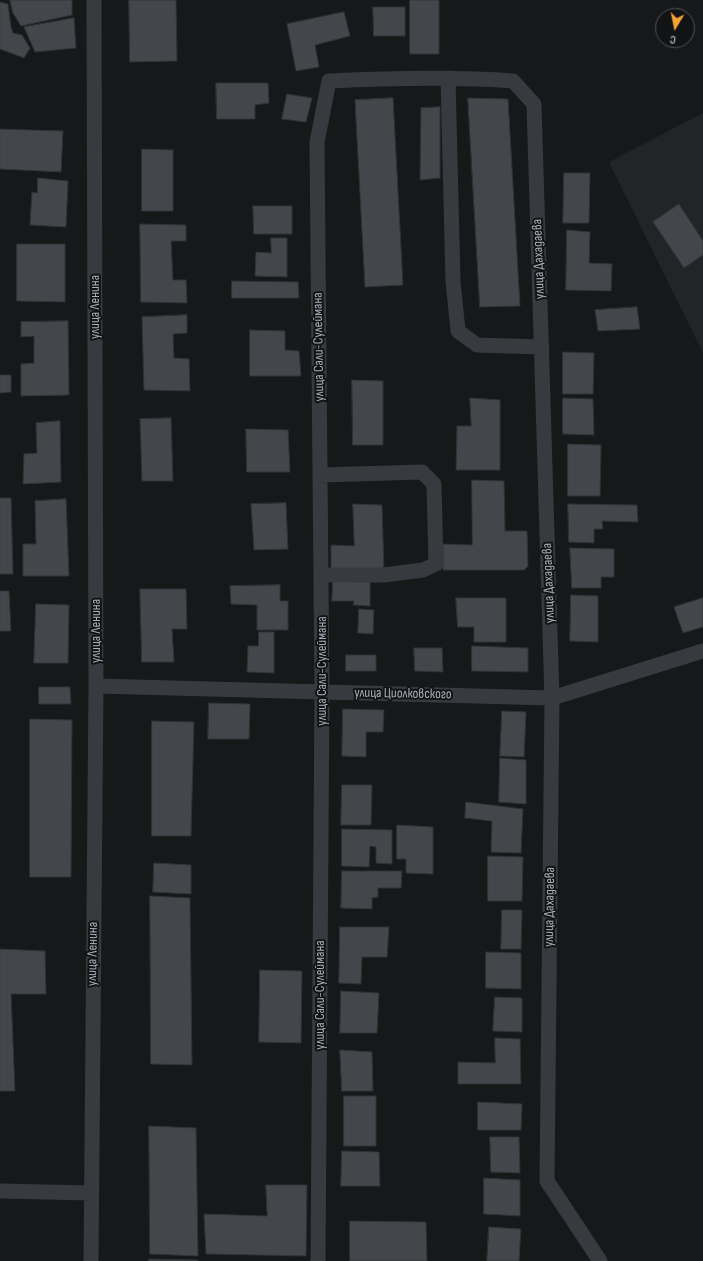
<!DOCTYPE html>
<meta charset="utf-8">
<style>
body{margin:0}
#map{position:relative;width:703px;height:1261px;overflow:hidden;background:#17181a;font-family:"Sofia Sans Condensed",sans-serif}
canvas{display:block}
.north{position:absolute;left:655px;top:8px;width:40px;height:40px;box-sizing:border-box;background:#121315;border:1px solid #4e5257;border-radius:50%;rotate:190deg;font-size:11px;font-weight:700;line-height:16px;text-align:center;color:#a9b0b9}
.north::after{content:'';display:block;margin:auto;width:14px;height:18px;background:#f4a235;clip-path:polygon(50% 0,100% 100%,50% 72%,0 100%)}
</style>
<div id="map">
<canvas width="703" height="1261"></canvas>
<div class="north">С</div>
</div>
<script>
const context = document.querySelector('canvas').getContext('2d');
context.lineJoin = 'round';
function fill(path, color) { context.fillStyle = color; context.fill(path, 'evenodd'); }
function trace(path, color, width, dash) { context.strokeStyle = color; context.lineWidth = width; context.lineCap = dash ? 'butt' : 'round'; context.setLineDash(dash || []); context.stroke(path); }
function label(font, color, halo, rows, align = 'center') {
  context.font = font + ' "Sofia Sans Condensed",sans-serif'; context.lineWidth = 4; context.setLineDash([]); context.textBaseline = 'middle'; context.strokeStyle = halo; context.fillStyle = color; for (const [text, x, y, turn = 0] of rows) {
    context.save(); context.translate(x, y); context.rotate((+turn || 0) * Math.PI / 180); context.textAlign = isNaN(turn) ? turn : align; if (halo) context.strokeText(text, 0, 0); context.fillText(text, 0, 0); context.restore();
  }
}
fill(new Path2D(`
 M 703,113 L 703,353 L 609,162 Z`), '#232427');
const building = new Path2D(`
 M 10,0 L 72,0 L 72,15 L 21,26 L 13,13 Z
 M 129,0 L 176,0 L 177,61 L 130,62 Z
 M 410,0 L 439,0 L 439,54 L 410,54 Z
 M 0,2 L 8,4 L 11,27 L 13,33 L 22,35 L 30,48 L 24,58 L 0,49 Z
 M 373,7 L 405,7 L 405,36 L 374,36 Z
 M 344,12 L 350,36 L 315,45 L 319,67 L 296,71 L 287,24 Z
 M 74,18 L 76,48 L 35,52 L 24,27 Z
 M 216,83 L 268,83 L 269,103 L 255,105 L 255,119 L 217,119 Z
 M 287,94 L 312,98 L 306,122 L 282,119 Z
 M 393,98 L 403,285 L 365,287 L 355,100 Z
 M 468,98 L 508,99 L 520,306 L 480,307 Z
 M 440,107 L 440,178 L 420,180 L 421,108 Z
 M 0,129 L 63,131 L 61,172 L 0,169 Z
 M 142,149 L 173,150 L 173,211 L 142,211 Z
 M 564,173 L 590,173 L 589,223 L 563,223 Z
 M 38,178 L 68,181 L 66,227 L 30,225 L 32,192 L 37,193 Z
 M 679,204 L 703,241 L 703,255 L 684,268 L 653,222 Z
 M 253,206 L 292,206 L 292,234 L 254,234 Z
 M 140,224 L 186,225 L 186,241 L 171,241 L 173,280 L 186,280 L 187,303 L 141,302 Z
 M 567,230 L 590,232 L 589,263 L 612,264 L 611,291 L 566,290 Z
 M 271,238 L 287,238 L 287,277 L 255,276 L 256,252 L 271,253 Z
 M 17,244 L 65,244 L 65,302 L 17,301 Z
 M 232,281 L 298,282 L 299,298 L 232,298 Z
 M 637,307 L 640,329 L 598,331 L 595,310 Z
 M 187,315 L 187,333 L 173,334 L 174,358 L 189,359 L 190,391 L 144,390 L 142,317 Z
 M 68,321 L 69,395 L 21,396 L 21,364 L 34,363 L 34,336 L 21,337 L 21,322 Z
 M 250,330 L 285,331 L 285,350 L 299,351 L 301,376 L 250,376 Z
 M 563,352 L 594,353 L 593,394 L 563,394 Z
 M 0,375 L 11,375 L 11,392 L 0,393 Z
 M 352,380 L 383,381 L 383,445 L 353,445 Z
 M 470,398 L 500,400 L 500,470 L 456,470 L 457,426 L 471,426 Z
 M 563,398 L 593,399 L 594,435 L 563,434 Z
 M 171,418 L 173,481 L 142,481 L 140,419 Z
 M 60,421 L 61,482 L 23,484 L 24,454 L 37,453 L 36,423 Z
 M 246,429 L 288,430 L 290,472 L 247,472 Z
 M 568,444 L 601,445 L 600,496 L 568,496 Z
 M 472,480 L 504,481 L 505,531 L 527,531 L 528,566 L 524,570 L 443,570 L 443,544 L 472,545 Z
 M 0,498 L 11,498 L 13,574 L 0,574 Z
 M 66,499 L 69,576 L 23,576 L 23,544 L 36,544 L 35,501 Z
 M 286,503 L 288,549 L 254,550 L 251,504 Z
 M 353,504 L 382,505 L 384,571 L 331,571 L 331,545 L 354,546 Z
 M 568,504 L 637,505 L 638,522 L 602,521 L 603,529 L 594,529 L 594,543 L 569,542 Z
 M 570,548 L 614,549 L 614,577 L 601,577 L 601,588 L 572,588 Z
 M 333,581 L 370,582 L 370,606 L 353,605 L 354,601 L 332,601 Z
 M 280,585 L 280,601 L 288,601 L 288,630 L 257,630 L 257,605 L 231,604 L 230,586 Z
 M 140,589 L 186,589 L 187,629 L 172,629 L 174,662 L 142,662 Z
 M 0,591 L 9,591 L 11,631 L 0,631 Z
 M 571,595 L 598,596 L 598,642 L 570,641 Z
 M 456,598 L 506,598 L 506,642 L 474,642 L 474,627 L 458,627 Z
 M 703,598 L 703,627 L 683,633 L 674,607 Z
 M 36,604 L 69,605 L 68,663 L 34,663 Z
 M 359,609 L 374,610 L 373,634 L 358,633 Z
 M 259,632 L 274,632 L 274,673 L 247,672 L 248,646 L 258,646 Z
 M 472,646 L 528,648 L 528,672 L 472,671 Z
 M 414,648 L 442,648 L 443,672 L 415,671 Z
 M 346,655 L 376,655 L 376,671 L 346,671 Z
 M 39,687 L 70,687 L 71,704 L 39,704 Z
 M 209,703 L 250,704 L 249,739 L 208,739 Z
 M 343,709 L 384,710 L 383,732 L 366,732 L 366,757 L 342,756 Z
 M 502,711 L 526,712 L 524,757 L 500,756 Z
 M 30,719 L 72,720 L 71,877 L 30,877 Z
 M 152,721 L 194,722 L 191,836 L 152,836 Z
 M 500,758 L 526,760 L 526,804 L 499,802 Z
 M 342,785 L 372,785 L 371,825 L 341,825 Z
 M 466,802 L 523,809 L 521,853 L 491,852 L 492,821 L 465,818 Z
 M 397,825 L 433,827 L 433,874 L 406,873 L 406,859 L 397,859 Z
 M 342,829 L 392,830 L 392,864 L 376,863 L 376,847 L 370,846 L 369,867 L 342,866 Z
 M 488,856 L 523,857 L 522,901 L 488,901 Z
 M 154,863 L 191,865 L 191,894 L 153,892 Z
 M 342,871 L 402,871 L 401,888 L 378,888 L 378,897 L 372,898 L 372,909 L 341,908 Z
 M 150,896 L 190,898 L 192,1065 L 151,1064 Z
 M 502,910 L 522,910 L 521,949 L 501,949 Z
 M 340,927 L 389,927 L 387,957 L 362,957 L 361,984 L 339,983 Z
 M 0,949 L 45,951 L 46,994 L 11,994 L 15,1091 L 0,1091 Z
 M 486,952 L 521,953 L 521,989 L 486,988 Z
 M 260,970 L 302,971 L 301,1043 L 259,1042 Z
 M 341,991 L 379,993 L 377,1033 L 340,1033 Z
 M 495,997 L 522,998 L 522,1032 L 493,1031 Z
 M 495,1038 L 520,1039 L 521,1084 L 458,1084 L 458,1062 L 495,1063 Z
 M 340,1050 L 372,1052 L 373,1091 L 342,1091 Z
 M 344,1096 L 376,1096 L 376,1146 L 344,1146 Z
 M 478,1102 L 522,1104 L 521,1130 L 478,1130 Z
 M 149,1126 L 196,1128 L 198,1256 L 150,1254 Z
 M 490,1137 L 519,1137 L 520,1173 L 491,1172 Z
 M 342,1151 L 379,1152 L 380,1186 L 341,1186 Z
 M 484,1178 L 520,1180 L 520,1216 L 484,1214 Z
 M 266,1185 L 307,1185 L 306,1256 L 206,1254 L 204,1214 L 267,1216 Z
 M 350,1221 L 426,1222 L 427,1261 L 350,1261 Z
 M 489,1227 L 521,1229 L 519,1261 L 487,1261 Z
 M 149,1259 L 198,1260 L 198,1261 L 149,1261 Z`);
fill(building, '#43464a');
trace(building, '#313236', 1);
trace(new Path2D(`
 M 448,78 L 453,281 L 458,331 L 477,345 L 542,347
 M 320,475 L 422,472 L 434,484 L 436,564 L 423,570 L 384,575 L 321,575
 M 96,686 L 552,698 L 703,651
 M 0,1191 L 91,1193
 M 91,1261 L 96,686 L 94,0
 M 318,1261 L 322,692 L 317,142 L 329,81 C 390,78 452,76 513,81 L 534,104 L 552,698 L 547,1181 L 600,1261`), '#383a3f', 15);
label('14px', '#a9b0b9', '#121315', [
 ["улица Дахадаева",539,259,-92],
 ["улица Ленина",95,307,-90],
 ["улица Сали-Сулеймана",319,347,-91],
 ["улица Дахадаева",549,583,-92],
 ["улица Ленина",96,631,-90],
 ["улица Сали-Сулеймана",322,671,-90],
 ["улица Циолковского",403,694,1],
 ["улица Дахадаева",550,907,-89],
 ["улица Ленина",93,954,-89],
 ["улица Сали-Сулеймана",320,995,-90]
]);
</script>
